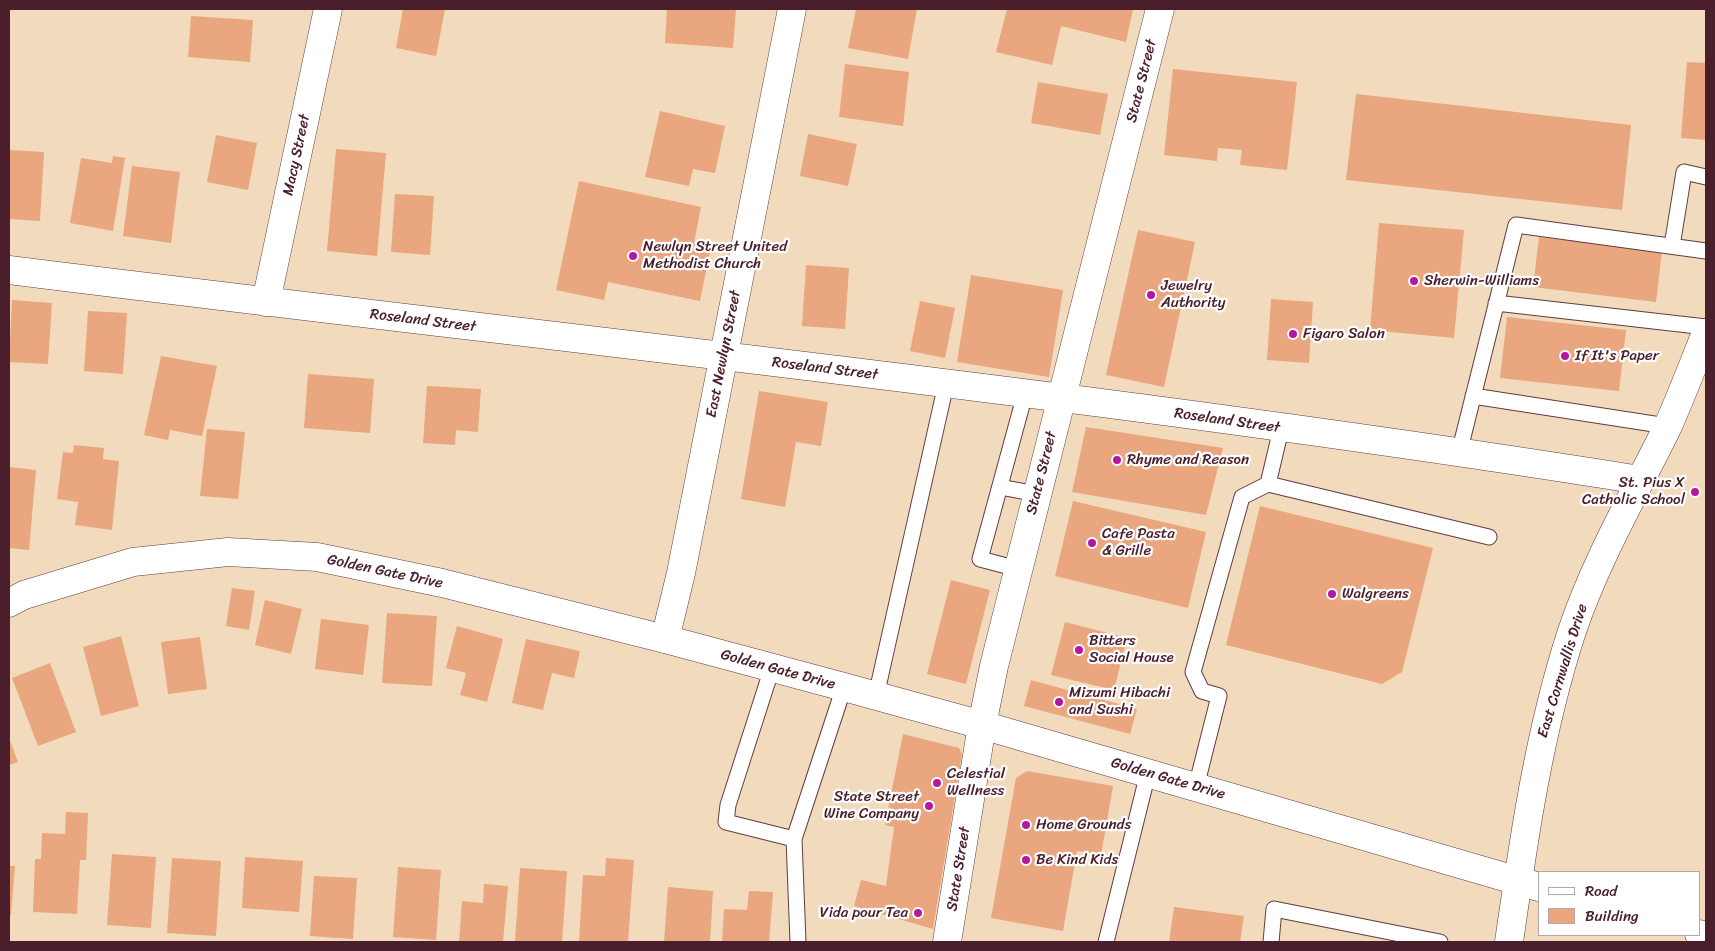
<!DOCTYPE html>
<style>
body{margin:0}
#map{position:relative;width:1715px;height:951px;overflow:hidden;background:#f1dbbc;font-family:Sriracha,sans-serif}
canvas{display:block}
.frame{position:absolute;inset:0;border:10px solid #4a1f2b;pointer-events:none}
.legend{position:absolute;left:1538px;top:871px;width:162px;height:65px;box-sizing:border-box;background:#fff;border:1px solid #b7a5aa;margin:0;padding:6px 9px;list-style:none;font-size:15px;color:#4a1f2b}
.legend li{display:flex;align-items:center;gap:10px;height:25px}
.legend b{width:25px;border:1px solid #b7a5aa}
</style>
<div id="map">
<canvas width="1715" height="951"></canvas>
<div class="frame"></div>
<ul class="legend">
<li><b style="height:6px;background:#fff"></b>Road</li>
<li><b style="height:14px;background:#e9a67f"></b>Building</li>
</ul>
</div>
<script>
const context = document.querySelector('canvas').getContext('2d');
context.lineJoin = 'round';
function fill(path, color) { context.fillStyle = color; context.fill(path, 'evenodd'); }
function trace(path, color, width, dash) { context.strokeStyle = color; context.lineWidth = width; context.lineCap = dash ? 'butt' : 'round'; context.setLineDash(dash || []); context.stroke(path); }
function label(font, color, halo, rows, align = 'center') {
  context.font = font + ' Sriracha,sans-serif'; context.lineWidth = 4.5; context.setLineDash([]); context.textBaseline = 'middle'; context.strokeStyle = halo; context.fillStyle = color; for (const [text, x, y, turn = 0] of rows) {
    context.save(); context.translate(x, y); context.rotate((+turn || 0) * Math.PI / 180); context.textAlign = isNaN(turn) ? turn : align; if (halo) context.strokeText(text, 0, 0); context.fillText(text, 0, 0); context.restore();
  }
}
fill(new Path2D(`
 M 403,9 L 445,9 L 436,56 L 396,48 Z
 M 667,9 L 736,9 L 733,48 L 665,43 Z
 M 856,9 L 917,9 L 908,59 L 848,48 Z
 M 1007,9 L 1133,9 L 1126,42 L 1061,26 L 1052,65 L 996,52 Z
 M 191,16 L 253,20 L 250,62 L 188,57 Z
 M 1687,62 L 1706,63 L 1706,140 L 1681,138 Z
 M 845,64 L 909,72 L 903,126 L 839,117 Z
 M 1173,69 L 1297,82 L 1287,170 L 1240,165 L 1242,150 L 1218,148 L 1217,161 L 1164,155 Z
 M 1038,82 L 1108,94 L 1100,135 L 1031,123 Z
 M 1356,94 L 1631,125 L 1622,210 L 1346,180 Z
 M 660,111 L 725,126 L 715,173 L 693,169 L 689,186 L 645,177 Z
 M 808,134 L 857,144 L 848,186 L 800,176 Z
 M 216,135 L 257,143 L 248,190 L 207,182 Z
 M 336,149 L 386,153 L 377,256 L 327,251 Z
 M 9,150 L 44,152 L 40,221 L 9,219 Z
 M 113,156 L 125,158 L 113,231 L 70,223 L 81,158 L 112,163 Z
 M 132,166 L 180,172 L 171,243 L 123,236 Z
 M 579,181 L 701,207 L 694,243 L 711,246 L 700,301 L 608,282 L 604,300 L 556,290 Z
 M 395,194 L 434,196 L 430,255 L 391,252 Z
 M 1379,223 L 1464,230 L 1454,338 L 1370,330 Z
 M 1138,230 L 1195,242 L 1164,387 L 1106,375 Z
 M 1539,237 L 1662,251 L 1656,302 L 1533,287 Z
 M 806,265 L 849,268 L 845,329 L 802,326 Z
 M 971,275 L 1063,290 L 1049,377 L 957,362 Z
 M 1271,299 L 1313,302 L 1309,363 L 1267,360 Z
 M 12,300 L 52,303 L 48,364 L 9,362 Z
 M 920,301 L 955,308 L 945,358 L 910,351 Z
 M 88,311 L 127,313 L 123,374 L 84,371 Z
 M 1507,317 L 1626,330 L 1619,391 L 1500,378 Z
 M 161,356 L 217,366 L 202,436 L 170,430 L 168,440 L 144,435 Z
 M 308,374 L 374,379 L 370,433 L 304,428 Z
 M 427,386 L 481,389 L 478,432 L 456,430 L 455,445 L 423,443 Z
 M 759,391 L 828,402 L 821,446 L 796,442 L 785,507 L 741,499 Z
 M 1086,427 L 1223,448 L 1206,515 L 1072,492 Z
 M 207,429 L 245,432 L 238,499 L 200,496 Z
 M 74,445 L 104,448 L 103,459 L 119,461 L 112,530 L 75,525 L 78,502 L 57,499 L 63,452 L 73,453 Z
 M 9,467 L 36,470 L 29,550 L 9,548 Z
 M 1073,501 L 1206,532 L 1188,608 L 1055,576 Z
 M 1260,506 L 1433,548 L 1402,672 L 1382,684 L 1226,645 Z
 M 951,580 L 990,590 L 966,684 L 927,674 Z
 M 232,588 L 255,591 L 249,630 L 226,626 Z
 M 265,600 L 302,609 L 291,654 L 255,645 Z
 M 387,613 L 437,616 L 432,686 L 382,683 Z
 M 321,619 L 369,625 L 363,675 L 315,669 Z
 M 1065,622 L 1127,638 L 1114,690 L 1051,675 Z
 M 457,626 L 503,639 L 487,702 L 460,695 L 466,673 L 446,668 Z
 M 121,636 L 139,706 L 101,716 L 83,647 Z
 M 200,637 L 207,689 L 168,694 L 161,642 Z
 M 526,639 L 580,651 L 574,678 L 552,673 L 543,710 L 512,703 Z
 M 50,663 L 76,732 L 38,746 L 12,678 Z
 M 1031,680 L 1137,709 L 1130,734 L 1024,706 Z
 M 903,734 L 959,748 L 962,754 L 933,929 L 854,906 L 861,880 L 886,886 L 894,827 L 885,825 Z
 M 9,738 L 18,762 L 9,765 Z
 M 1027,771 L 1113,786 L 1101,855 L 1077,851 L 1063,931 L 991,918 L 1016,778 Z
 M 66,812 L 88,813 L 86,860 L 80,860 L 77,914 L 33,912 L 35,859 L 41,859 L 42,833 L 65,834 Z
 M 112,854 L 156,857 L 151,928 L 107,925 Z
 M 245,857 L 303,861 L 299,912 L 242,908 Z
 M 172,858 L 221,861 L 216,936 L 167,933 Z
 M 606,858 L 634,860 L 628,942 L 579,942 L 583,875 L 605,876 Z
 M 9,866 L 15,866 L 11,915 L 9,915 Z
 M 398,867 L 441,870 L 436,940 L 393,937 Z
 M 520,868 L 567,871 L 562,942 L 515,942 Z
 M 314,876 L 357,878 L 353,939 L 310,936 Z
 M 484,884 L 508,886 L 503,942 L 459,942 L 462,901 L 483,903 Z
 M 668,887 L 713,891 L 710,942 L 664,942 Z
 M 749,891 L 773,892 L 769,942 L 722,942 L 724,909 L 747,910 Z
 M 1174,907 L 1244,916 L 1240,942 L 1169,942 Z`), '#e9a67f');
const service = new Path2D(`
 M 1672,246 L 1684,172 L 1706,177
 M 1496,303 L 1706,327
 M 1473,396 L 1667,426
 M 1459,453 L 1516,225 L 1706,251
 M 1268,484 L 1281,429
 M 1000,487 L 1037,494
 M 1018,569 L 980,559 L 1025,394
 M 772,668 L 728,805 L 726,822 L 794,839
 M 876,696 L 946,384
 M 1196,787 L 1219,696 L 1202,691 L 1193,672 L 1242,497 L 1268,484 L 1489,537
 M 798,942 L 794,839 L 844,687
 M 1106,942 L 1148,773
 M 1271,942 L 1274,909 L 1440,942`);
const minor = new Path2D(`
 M 9,270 C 552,338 1098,394 1640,480
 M 266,302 L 328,9
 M 665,639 L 681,573 L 792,9
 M 947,942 L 982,725 L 994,666 L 1160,9`);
const tertiary = new Path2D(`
 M 9,603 L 24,595 L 133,562 L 228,552 L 317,557 L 442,583 L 665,639 L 844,687 L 982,725 L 1539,887
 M 1699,934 L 1706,936`);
const secondary = new Path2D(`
 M 1509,942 C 1524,837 1539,732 1572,631 C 1596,560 1634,495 1667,428 C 1681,397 1693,365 1706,333`);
trace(service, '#633b41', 17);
trace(minor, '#633b41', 29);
trace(tertiary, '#633b41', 29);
trace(secondary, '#633b41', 29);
trace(service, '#fff', 15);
trace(minor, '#fff', 28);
trace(tertiary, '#fff', 28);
trace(secondary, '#fff', 28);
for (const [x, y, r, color] of [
 [633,256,5,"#b5179e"],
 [1414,281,5,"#b5179e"],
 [1151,295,5,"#b5179e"],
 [1293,334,5,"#b5179e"],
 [1565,356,5,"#b5179e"],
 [1117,460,5,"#b5179e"],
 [1695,492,5,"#b5179e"],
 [1092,543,5,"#b5179e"],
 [1332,594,5,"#b5179e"],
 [1079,650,5,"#b5179e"],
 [1059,702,5,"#b5179e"],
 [937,783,5,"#b5179e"],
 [929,806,5,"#b5179e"],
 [1026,825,5,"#b5179e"],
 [1026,860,5,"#b5179e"],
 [918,913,5,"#b5179e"]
]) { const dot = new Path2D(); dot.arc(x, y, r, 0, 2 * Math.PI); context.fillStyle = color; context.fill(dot); trace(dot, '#fff', 2); }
label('15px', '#4a1f2b', '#fff', [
 ["State Street",1142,81,-76],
 ["Macy Street",297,155,-78],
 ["Roseland Street",423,321,7],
 ["East Newlyn Street",724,354,-79],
 ["Roseland Street",825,369,7],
 ["Roseland Street",1227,421,8],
 ["State Street",1042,473,-76],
 ["Golden Gate Drive",385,572,12],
 ["Golden Gate Drive",778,670,15],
 ["East Cornwallis Drive",1563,671,-73],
 ["Golden Gate Drive",1168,779,16],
 ["State Street",959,869,-81]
]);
label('15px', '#4a1f2b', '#fff', [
 ["Newlyn Street United",643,247],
 ["Methodist Church",643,264],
 ["Sherwin-Williams",1424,281],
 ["Jewelry",1161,286],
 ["Authority",1161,303],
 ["Figaro Salon",1303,334],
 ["If It's Paper",1575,356],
 ["Rhyme and Reason",1127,460],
 ["St. Pius X",1685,483,"right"],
 ["Catholic School",1685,500,"right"],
 ["Cafe Pasta",1102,534],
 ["& Grille",1102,551],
 ["Walgreens",1342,594],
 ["Bitters",1089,641],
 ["Social House",1089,658],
 ["Mizumi Hibachi",1069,693],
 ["and Sushi",1069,710],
 ["Celestial",947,774],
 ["Wellness",947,791],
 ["State Street",919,797,"right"],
 ["Wine Company",919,814,"right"],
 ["Home Grounds",1036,825],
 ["Be Kind Kids",1036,860],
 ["Vida pour Tea",908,913,"right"]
], 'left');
</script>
